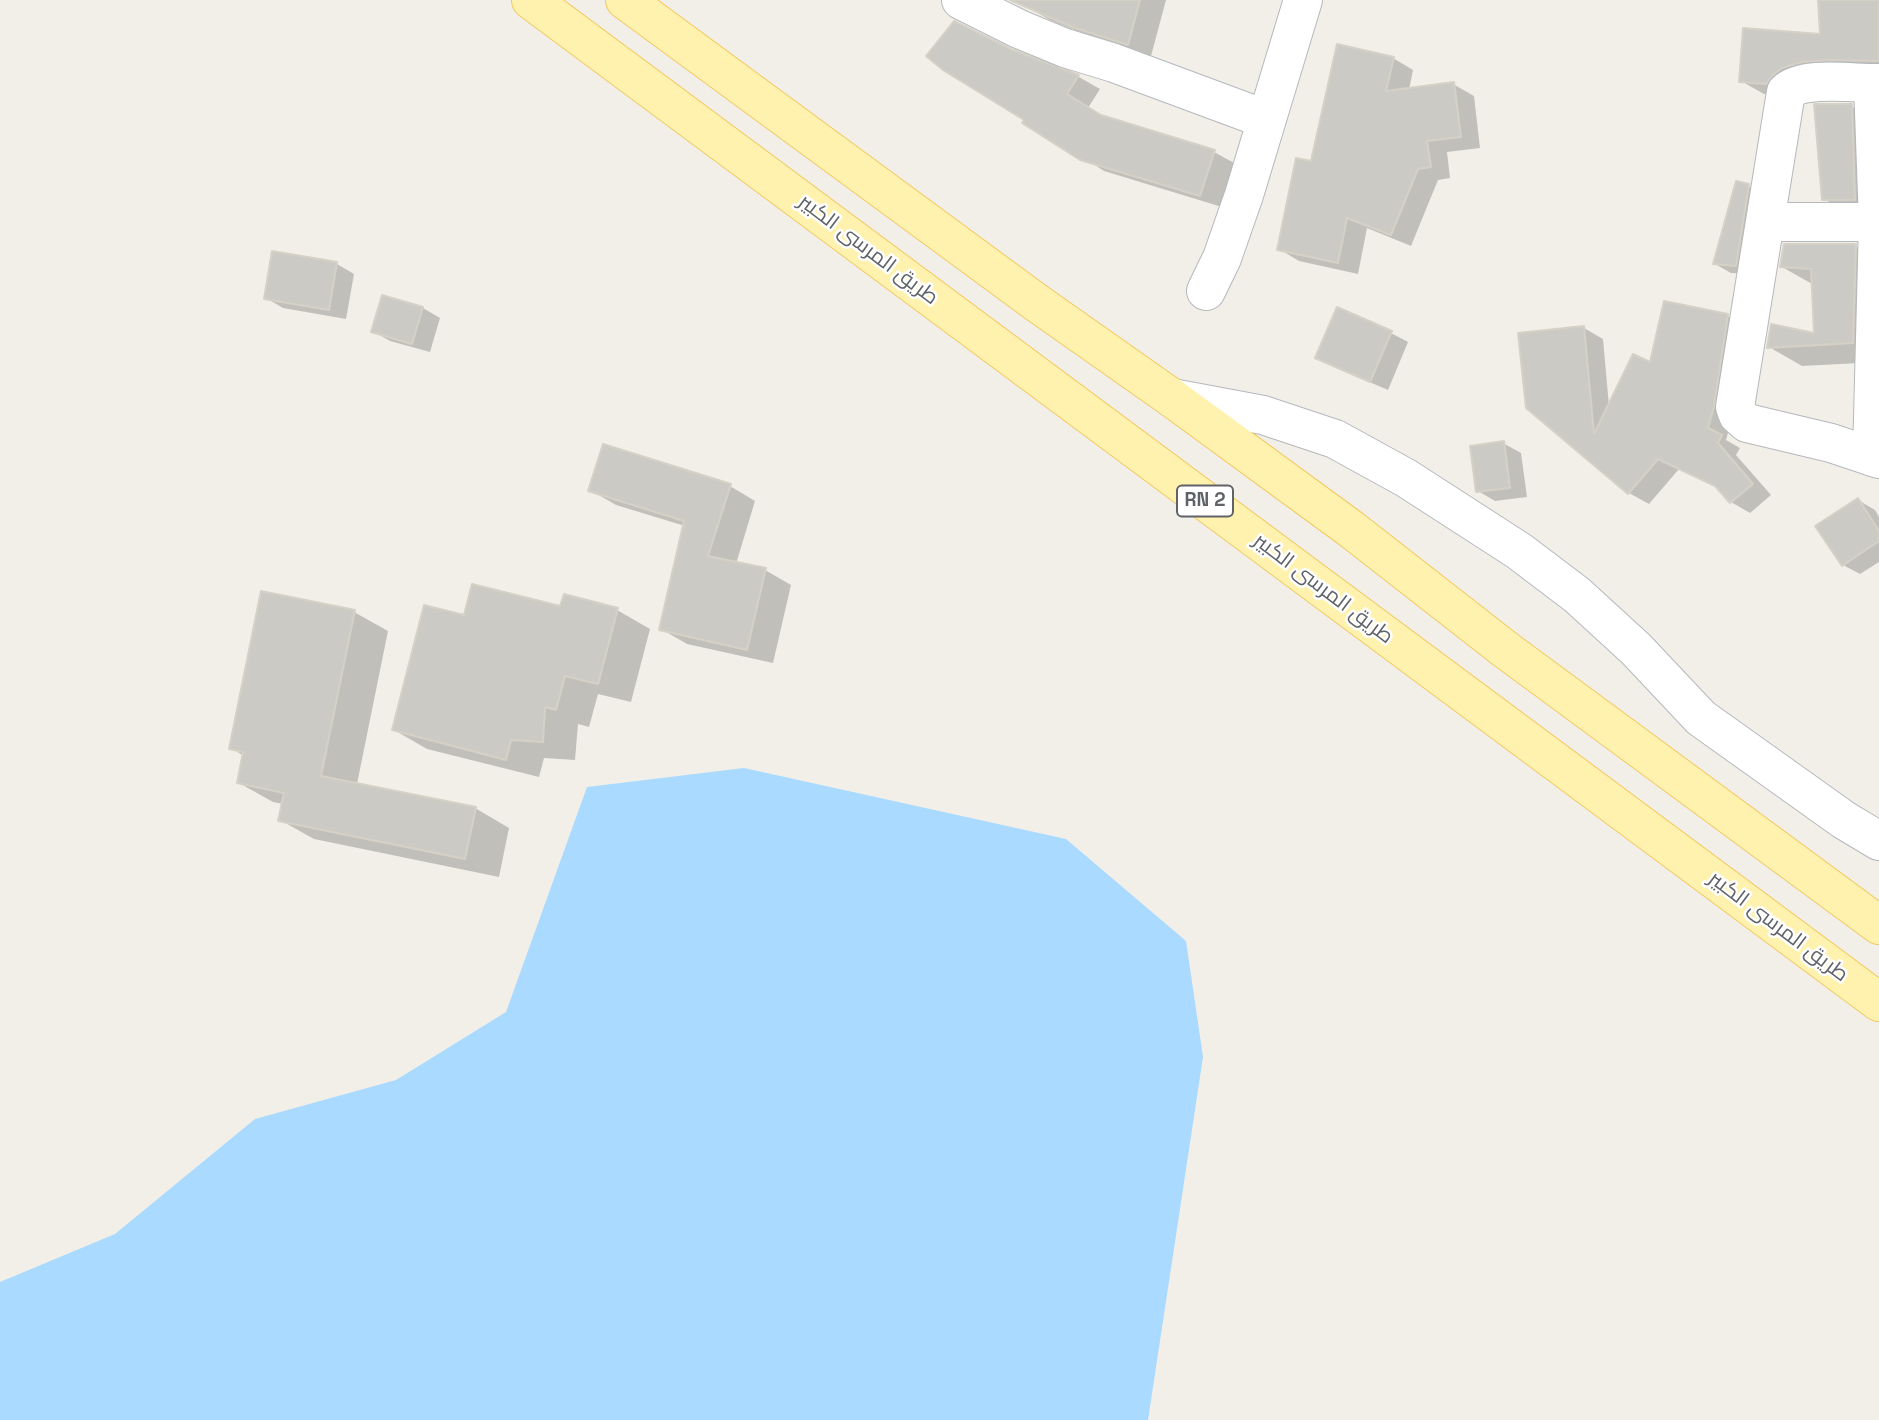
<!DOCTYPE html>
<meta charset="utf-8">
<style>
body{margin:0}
canvas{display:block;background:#f1efe8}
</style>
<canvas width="1879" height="1420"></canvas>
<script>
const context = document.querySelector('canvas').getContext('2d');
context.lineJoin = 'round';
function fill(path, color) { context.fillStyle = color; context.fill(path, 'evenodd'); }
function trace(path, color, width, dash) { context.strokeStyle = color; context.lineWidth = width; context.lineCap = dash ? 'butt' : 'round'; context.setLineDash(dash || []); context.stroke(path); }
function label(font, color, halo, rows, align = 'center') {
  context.font = font + ' "Space Grotesk",Cairo,sans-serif'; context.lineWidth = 5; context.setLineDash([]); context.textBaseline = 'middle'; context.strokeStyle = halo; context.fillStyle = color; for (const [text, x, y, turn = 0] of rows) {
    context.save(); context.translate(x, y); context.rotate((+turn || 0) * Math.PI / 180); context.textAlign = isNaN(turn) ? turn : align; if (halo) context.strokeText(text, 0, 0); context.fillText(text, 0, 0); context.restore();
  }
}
fill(new Path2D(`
 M 744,768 L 1066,839 L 1186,941 L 1203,1057 L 1148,1420 L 0,1420 L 0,1282 L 115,1234 L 255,1119 L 396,1080 L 506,1012 L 587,787 Z`), '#aadaff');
fill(new Path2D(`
 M 1029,0 L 1166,0 L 1151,56 L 1096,39 L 1050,20 L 1027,7 Z
 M 1820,0 L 1879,0 L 1879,73 L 1789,96 L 1764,94 L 1741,81 L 1822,36 Z
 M 1010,51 L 1079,77 L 1100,89 L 1088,108 L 1103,118 L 1214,152 L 1236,164 L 1222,207 L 1104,171 L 1027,120 Z
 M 1393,58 L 1413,70 L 1409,90 L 1453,84 L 1474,96 L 1480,148 L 1447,152 L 1450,178 L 1438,180 L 1411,246 L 1367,228 L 1358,274 L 1299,261 L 1279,249 L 1312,163 Z
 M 1851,106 L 1877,121 L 1879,214 L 1850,214 L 1824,199 Z
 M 1748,186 L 1765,196 L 1753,274 L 1731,273 L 1715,264 Z
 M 1855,246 L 1879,259 L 1879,362 L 1802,366 L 1769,347 L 1816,335 L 1814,285 L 1782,267 Z
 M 274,253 L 337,264 L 354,274 L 346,319 L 283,308 L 266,298 Z
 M 423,308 L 440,318 L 430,352 L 390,341 L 373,331 Z
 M 1727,316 L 1746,327 L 1732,418 L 1726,440 L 1740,448 L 1736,455 L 1771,495 L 1750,513 L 1731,502 L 1719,488 L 1679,469 L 1649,504 L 1629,493 L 1527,407 L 1584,328 L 1603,339 L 1609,406 L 1651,365 Z
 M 1391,333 L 1408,342 L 1388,390 L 1334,367 L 1317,358 Z
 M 1503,443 L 1521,453 L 1527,497 L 1495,501 L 1478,491 Z
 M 730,486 L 755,501 L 736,564 L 765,570 L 791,585 L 773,663 L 687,644 L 661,629 L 685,526 L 616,505 L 590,490 Z
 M 1858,500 L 1875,510 L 1879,517 L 1879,562 L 1860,574 L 1843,565 Z
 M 562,608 L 617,610 L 650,629 L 631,702 L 598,694 L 589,727 L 578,724 L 575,760 L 544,758 L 539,777 L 427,749 L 394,730 L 465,617 Z
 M 354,612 L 388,631 L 357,784 L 475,808 L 509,828 L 499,877 L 314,839 L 280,820 L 283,804 L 273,802 L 239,783 L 244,756 L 231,748 Z`), '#0003');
const building = new Path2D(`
 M 1010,0 L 1140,0 L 1128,45 L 1072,27 Z
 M 1818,0 L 1879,0 L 1879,61 L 1831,60 L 1802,62 L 1782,68 L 1774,74 L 1766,84 L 1739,82 L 1743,28 L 1820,34 Z
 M 954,21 L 1011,49 L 1079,75 L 1067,94 L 1101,115 L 1215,150 L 1200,196 L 1080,160 L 1022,123 L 1024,120 L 943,70 L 926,56 Z
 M 1337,44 L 1394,57 L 1386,91 L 1454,82 L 1461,137 L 1427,141 L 1431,167 L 1418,169 L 1391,235 L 1347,218 L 1338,263 L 1277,250 L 1296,158 L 1311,161 Z
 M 1814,104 L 1852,104 L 1855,200 L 1822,200 Z
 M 1736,181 L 1749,184 L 1736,266 L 1713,264 Z
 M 1784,244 L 1856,244 L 1853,343 L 1767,348 L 1771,324 L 1814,333 L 1811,269 L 1780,267 Z
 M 272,251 L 337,262 L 329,310 L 264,299 Z
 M 382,295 L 423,307 L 412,344 L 371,332 Z
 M 1664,301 L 1728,314 L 1714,406 L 1708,428 L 1722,435 L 1718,443 L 1753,484 L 1730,503 L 1715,486 L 1658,459 L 1628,494 L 1526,408 L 1518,333 L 1584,326 L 1594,434 L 1633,354 L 1650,362 Z
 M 1337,307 L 1392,331 L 1370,382 L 1315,358 Z
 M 1504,441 L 1510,488 L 1476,492 L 1470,446 Z
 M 603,444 L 731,484 L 708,556 L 766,568 L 747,650 L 659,630 L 684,521 L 588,491 Z
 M 1858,498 L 1879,531 L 1879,541 L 1842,566 L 1815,526 Z
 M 472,584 L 560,606 L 564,594 L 618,608 L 598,684 L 565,676 L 556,710 L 545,707 L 543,742 L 511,740 L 506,760 L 392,730 L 424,605 L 464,615 Z
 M 261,591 L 355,610 L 321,776 L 476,807 L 465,859 L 278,821 L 284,793 L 237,783 L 243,752 L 229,749 Z`);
fill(building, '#cccac5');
trace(building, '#d6d1c6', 2);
const minor = new Path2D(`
 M 961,0 L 1019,29 L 1065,48 L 1114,63 L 1265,119
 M 1879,83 C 1855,84 1804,75 1786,92 L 1735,407 L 1738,415 L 1747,423 L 1831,443 L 1879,459
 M 1765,222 L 1879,222
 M 1206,291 L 1222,258 L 1244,195 L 1303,0
 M 1172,398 L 1263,415 L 1335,439 L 1406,478 L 1519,551 L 1577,595 L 1636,649 L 1701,718 L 1844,820 L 1879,841
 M 1872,457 L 1878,222 L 1873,84`);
const primary = new Path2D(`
 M 531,0 L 1879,1002
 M 625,0 L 1037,303 L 1172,398 L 1351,529 L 1506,650 L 1879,925`);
trace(minor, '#b5b8bc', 40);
trace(primary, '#f2c960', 40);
trace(minor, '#fff', 38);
trace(primary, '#fff2af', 38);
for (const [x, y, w] of [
 [1205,501,56]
]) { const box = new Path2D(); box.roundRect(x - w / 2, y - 15.5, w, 31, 5); context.fillStyle = '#fff'; context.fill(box); trace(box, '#5f6368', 2); }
label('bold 19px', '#5f6368', null, [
 ["RN 2",1205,501]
]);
label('21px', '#5f6368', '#fff', [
 ["طريق المرسى الكبير",868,250,37],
 ["طريق المرسى الكبير",1323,589,37],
 ["طريق المرسى الكبير",1778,927,37]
]);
</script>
